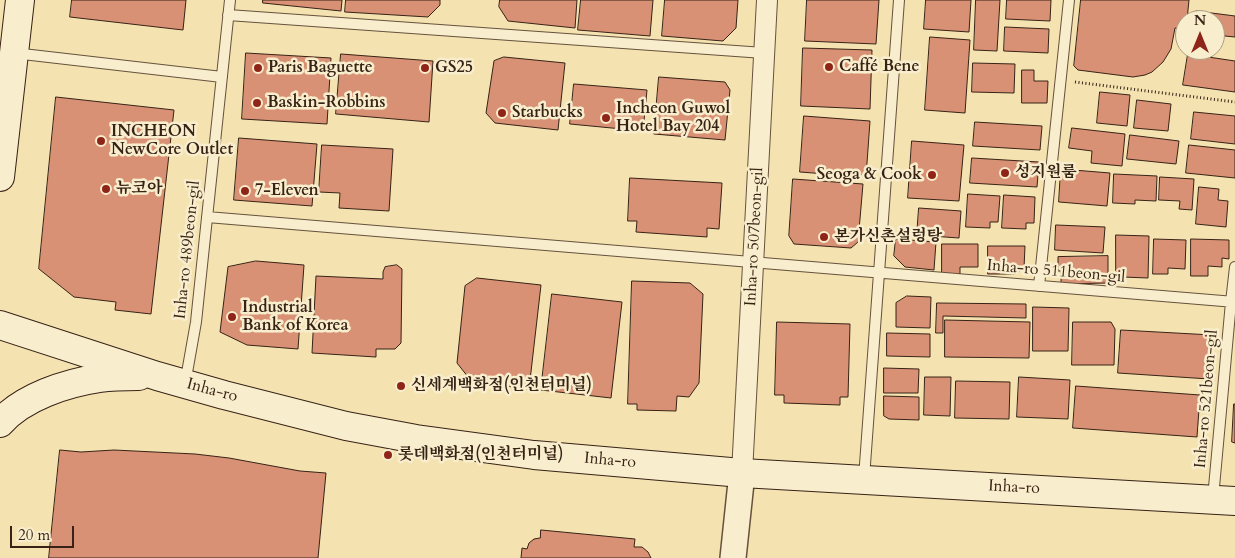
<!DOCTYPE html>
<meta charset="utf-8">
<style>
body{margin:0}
#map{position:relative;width:1235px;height:558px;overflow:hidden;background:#f4e3b1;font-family:Cardo,serif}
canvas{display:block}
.north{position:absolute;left:1175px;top:10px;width:50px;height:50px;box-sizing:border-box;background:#f8edcc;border:1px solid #ab9c83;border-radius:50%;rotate:0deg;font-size:14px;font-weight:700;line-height:20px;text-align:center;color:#372216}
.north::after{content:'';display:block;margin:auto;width:18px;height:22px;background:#8f2418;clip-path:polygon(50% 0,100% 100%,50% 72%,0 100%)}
.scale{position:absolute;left:10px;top:526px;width:64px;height:22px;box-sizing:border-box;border:2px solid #372216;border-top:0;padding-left:6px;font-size:15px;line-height:18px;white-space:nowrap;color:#372216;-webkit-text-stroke:4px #f8edcc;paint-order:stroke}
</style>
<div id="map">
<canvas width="1235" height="558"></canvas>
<div class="north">N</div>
<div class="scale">20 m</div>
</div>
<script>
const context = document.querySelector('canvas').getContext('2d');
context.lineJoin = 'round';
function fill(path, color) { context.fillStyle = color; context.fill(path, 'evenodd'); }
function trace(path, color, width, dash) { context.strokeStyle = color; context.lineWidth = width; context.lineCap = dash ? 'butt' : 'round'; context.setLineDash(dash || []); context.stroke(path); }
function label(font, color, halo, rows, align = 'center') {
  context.font = font + ' Cardo,"Noto Serif KR",serif'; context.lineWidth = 5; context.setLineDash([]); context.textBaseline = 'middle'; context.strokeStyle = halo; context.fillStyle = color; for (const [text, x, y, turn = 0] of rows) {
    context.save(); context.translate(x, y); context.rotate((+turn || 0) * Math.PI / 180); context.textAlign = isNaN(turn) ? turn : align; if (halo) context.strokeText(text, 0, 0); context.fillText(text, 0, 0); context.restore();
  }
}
const building = new Path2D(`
 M 72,0 L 186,0 L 183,30 L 70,17 Z
 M 263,0 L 342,0 L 341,11 L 263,3 Z
 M 346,0 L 440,0 L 440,5 L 428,17 L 345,12 Z
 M 500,0 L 577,0 L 575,28 L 508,21 L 499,7 Z
 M 581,0 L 653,0 L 650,36 L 578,30 Z
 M 665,0 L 738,0 L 736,28 L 723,41 L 662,36 Z
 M 807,0 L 879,0 L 876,44 L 805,41 Z
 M 926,0 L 971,0 L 969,32 L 924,29 Z
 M 976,0 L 1000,0 L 997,51 L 974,50 Z
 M 1007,0 L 1051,0 L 1050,21 L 1006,19 Z
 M 1081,0 L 1189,0 L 1187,20 L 1185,20 L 1185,29 L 1175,28 L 1171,49 L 1163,62 L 1152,72 L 1145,75 L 1133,77 L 1078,70 L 1074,66 Z
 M 1196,11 L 1235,16 L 1235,37 L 1215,35 L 1215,20 L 1195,20 Z
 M 1005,27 L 1049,29 L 1048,53 L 1004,51 Z
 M 930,37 L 970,40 L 965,113 L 925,110 Z
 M 803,48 L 872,50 L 870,109 L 801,106 Z
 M 246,53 L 331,58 L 327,124 L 242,119 Z
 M 341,54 L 433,61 L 429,122 L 336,114 Z
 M 1188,54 L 1235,61 L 1235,92 L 1183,85 Z
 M 504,57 L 565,63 L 558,130 L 495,123 L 486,113 L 494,61 Z
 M 973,63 L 1015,64 L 1014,93 L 972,92 Z
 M 1022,70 L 1034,70 L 1034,81 L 1048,81 L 1047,103 L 1022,103 Z
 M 659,77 L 725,82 L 730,90 L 725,140 L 654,134 Z
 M 574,84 L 647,90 L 643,131 L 570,124 Z
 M 1100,92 L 1130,95 L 1127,126 L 1097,123 Z
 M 56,97 L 174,110 L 151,314 L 115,310 L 116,302 L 74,297 L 39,269 Z
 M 1137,100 L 1171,104 L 1168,131 L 1134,128 Z
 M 1194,112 L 1235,116 L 1235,144 L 1191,139 Z
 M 804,116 L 870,121 L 866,177 L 800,172 Z
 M 975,122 L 1042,126 L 1040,150 L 973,146 Z
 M 1072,128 L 1125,134 L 1122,166 L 1091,163 L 1092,151 L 1069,148 Z
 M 1130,135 L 1179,141 L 1176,164 L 1127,159 Z
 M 239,138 L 317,144 L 312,206 L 234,200 Z
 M 912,141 L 964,145 L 959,201 L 908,198 Z
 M 322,145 L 393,149 L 389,211 L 339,208 L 340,193 L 319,192 Z
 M 1189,145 L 1235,150 L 1235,178 L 1186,173 Z
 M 972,158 L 1039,162 L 1037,187 L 970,183 Z
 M 1061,169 L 1110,173 L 1107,206 L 1059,202 Z
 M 1114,174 L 1157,176 L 1156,201 L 1135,200 L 1135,204 L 1113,203 Z
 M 1160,177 L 1194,179 L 1192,210 L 1179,209 L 1180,201 L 1159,200 Z
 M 630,178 L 722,183 L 719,229 L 707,228 L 707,237 L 636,232 L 637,221 L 628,221 Z
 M 793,179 L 863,184 L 858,242 L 851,248 L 794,244 L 789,236 Z
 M 1199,187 L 1219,189 L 1218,200 L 1228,201 L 1226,227 L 1196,224 Z
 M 968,194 L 1000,196 L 998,222 L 990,222 L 990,228 L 966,227 Z
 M 1004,195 L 1035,197 L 1034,223 L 1026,223 L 1026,229 L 1002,228 Z
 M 919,208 L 961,211 L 959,238 L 917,235 Z
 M 1056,225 L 1105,227 L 1103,253 L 1055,250 Z
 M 1116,235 L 1149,236 L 1148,278 L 1123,277 L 1116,271 Z
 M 896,239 L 936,242 L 934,270 L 905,267 L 894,256 Z
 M 1154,239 L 1186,240 L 1185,269 L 1168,268 L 1168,274 L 1153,274 Z
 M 1191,239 L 1229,240 L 1229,259 L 1222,258 L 1222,267 L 1208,266 L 1208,276 L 1191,276 Z
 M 942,244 L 978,244 L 978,267 L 960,267 L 960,274 L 942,274 Z
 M 988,246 L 1025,246 L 1024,268 L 1015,274 L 988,274 Z
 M 1108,256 L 1108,283 L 1061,284 L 1061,271 L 1058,271 L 1058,257 Z
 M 256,261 L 304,265 L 298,349 L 247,345 L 220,332 L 228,267 Z
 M 397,265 L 402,269 L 401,343 L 395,349 L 376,349 L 376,357 L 312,353 L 316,276 L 383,279 L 383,272 L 385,267 Z
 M 477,278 L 541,285 L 529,389 L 472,382 L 457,363 L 465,286 Z
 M 632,281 L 690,283 L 703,294 L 699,383 L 689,397 L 677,396 L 676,411 L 637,410 L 637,404 L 628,404 Z
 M 552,294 L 622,302 L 611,398 L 541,390 Z
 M 907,296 L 931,297 L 930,328 L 896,327 L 896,303 Z
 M 937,303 L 1026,304 L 1026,318 L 943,316 L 943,333 L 936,333 Z
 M 1033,307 L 1069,308 L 1068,351 L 1033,351 Z
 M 945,320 L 1030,322 L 1029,358 L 945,357 Z
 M 777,322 L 850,324 L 848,397 L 840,397 L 840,405 L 784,403 L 784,395 L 775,395 Z
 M 1073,322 L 1111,322 L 1115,329 L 1114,365 L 1072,365 Z
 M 1121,330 L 1212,335 L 1209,379 L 1118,373 Z
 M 887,333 L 930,334 L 930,357 L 887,356 Z
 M 884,368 L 919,369 L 918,393 L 884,393 Z
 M 925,377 L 951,377 L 950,416 L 924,415 Z
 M 1019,377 L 1070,380 L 1068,419 L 1017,417 Z
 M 956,381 L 1010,382 L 1009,419 L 955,418 Z
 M 1076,386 L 1200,395 L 1197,437 L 1073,428 Z
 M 884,396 L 919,397 L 919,420 L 889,419 L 884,416 Z
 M 1234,404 L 1235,404 L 1235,443 L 1232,442 Z
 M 60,450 L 81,452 L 114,450 L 195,454 L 229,458 L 300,471 L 326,473 L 318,558 L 49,558 Z
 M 541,530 L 635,539 L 634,547 L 642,547 L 648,552 L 651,558 L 521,558 L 522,548 L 527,549 L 529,543 L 534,539 L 540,538 Z`);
fill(building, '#d89174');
trace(building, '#372216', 1);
const service = new Path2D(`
 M 228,15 L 764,53
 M 14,53 L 222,77
 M 207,217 L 1235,302
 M 1039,286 L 1069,0
 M 185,384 L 196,322 L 230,0
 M 864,478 L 899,0
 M 1213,498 L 1231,302 L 1235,267`);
const minor = new Path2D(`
 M 742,473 L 767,0`);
const tertiary = new Path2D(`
 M 733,558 L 742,473`);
const secondary = new Path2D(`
 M 0,177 L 20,0
 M 0,325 L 157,376 L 224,395 L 346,426 L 416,439 L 534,455 L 742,473 L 1235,501
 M 0,423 C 23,397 66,383 100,378 C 113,376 126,376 139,376`);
trace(service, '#66523d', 12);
trace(minor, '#66523d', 22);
trace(tertiary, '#66523d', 28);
trace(secondary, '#372216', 30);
trace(new Path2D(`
 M 1075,82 L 1235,102`), '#372216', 3, [1, 2.5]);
trace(service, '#f8edcc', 10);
trace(minor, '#f8edcc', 20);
trace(tertiary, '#f8edcc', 25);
trace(secondary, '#f8edcc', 28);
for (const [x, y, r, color] of [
 [829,67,5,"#8f2418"],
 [258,68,5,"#8f2418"],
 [425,68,5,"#8f2418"],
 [257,103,5,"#8f2418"],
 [502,113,5,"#8f2418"],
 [606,118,5,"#8f2418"],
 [101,141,5,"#8f2418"],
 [1005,173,5,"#8f2418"],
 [932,175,5,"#8f2418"],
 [106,189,5,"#8f2418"],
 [245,191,5,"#8f2418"],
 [824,237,5,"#8f2418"],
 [232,317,5,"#8f2418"],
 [401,386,5,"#8f2418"],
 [388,455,5,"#8f2418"]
]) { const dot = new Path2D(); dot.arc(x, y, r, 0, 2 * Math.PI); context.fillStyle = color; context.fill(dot); trace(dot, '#f8edcc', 2); }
label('bold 16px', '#372216', '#f8edcc', [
 ["Caffé Bene",839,67],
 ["Paris Baguette",268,68],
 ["GS25",435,68],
 ["Baskin-Robbins",267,103],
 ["Incheon Guwol",616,109],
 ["Hotel Bay 204",616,127],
 ["Starbucks",512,113],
 ["INCHEON",111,132],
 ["NewCore Outlet",111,150],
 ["성지원룸",1015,173],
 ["Seoga & Cook",922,175,"right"],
 ["뉴코아",116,189],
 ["7-Eleven",255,191],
 ["본가신촌설렁탕",834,237],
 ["Industrial",242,308],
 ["Bank of Korea",242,326],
 ["신세계백화점(인천터미널)",411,386],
 ["롯데백화점(인천터미널)",398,455]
], 'left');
label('16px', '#372216', '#f8edcc', [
 ["Inha-ro 507beon-gil",755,237,-87],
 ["Inha-ro 489beon-gil",188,250,-84],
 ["Inha-ro 511beon-gil",1056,272,5],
 ["Inha-ro",212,391,15],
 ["Inha-ro 521beon-gil",1207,399,-85],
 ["Inha-ro",610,461,5],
 ["Inha-ro",1014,488,3]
]);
</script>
